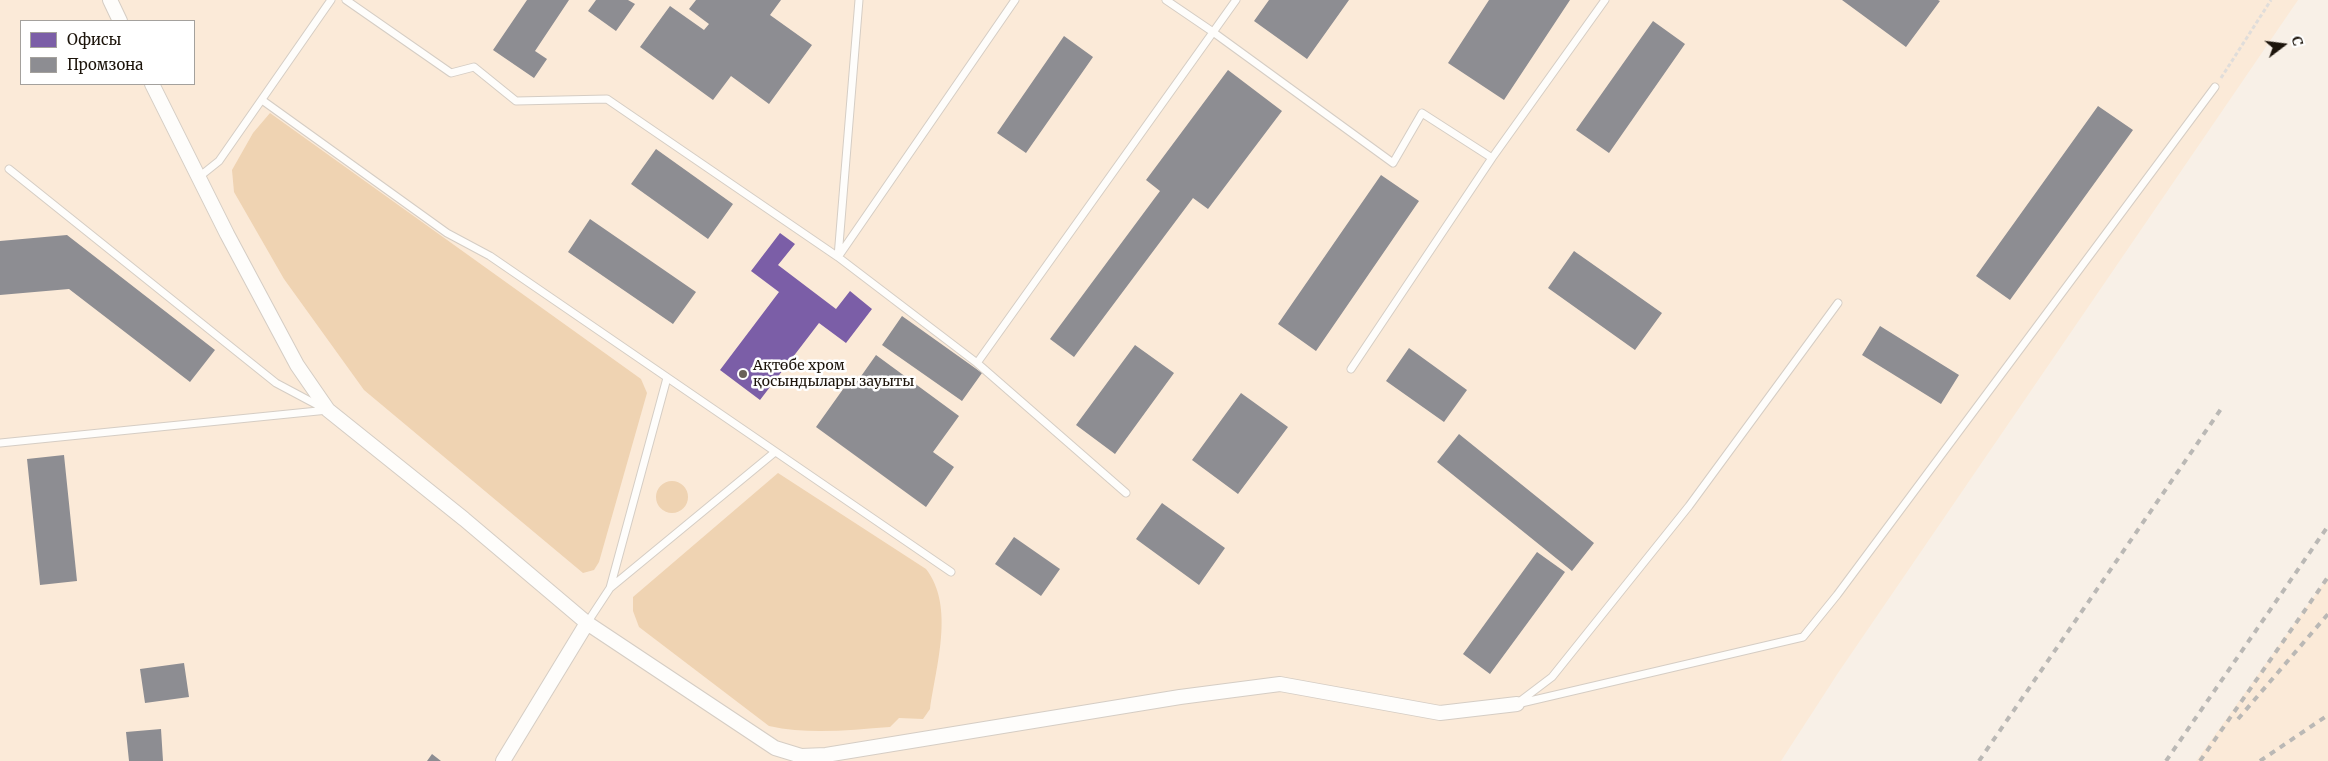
<!DOCTYPE html>
<meta charset="utf-8">
<style>
body{margin:0}
#map{position:relative;width:2328px;height:761px;overflow:hidden;background:#f8f0e7;font-family:Merriweather,serif}
canvas{display:block}
.legend{position:absolute;left:20px;top:20px;width:175px;height:65px;box-sizing:border-box;background:#fff;border:1px solid #a4a19d;margin:0;padding:6px 9px;list-style:none;font-size:15px;color:#1c140b}
.legend li{display:flex;align-items:center;gap:10px;height:25px}
.legend b{width:25px;border:1px solid #a4a19d}
.north{position:absolute;left:2258px;top:20px;width:50px;height:50px;-webkit-text-stroke:4px #fff;paint-order:stroke;rotate:75deg;font-size:14px;font-weight:700;line-height:20px;text-align:center;color:#1c140b}
.north::after{content:'';display:block;margin:auto;width:18px;height:22px;background:#1c140b;clip-path:polygon(50% 0,100% 100%,50% 72%,0 100%)}
</style>
<div id="map">
<canvas width="2328" height="761"></canvas>
<ul class="legend">
<li><b style="height:14px;background:#7b5ea7"></b>Офисы</li>
<li><b style="height:14px;background:#8d8d92"></b>Промзона</li>
</ul>
<div class="north">С</div>
</div>
<script>
const context = document.querySelector('canvas').getContext('2d');
context.lineJoin = 'round';
function fill(path, color) { context.fillStyle = color; context.fill(path, 'evenodd'); }
function trace(path, color, width, dash) { context.strokeStyle = color; context.lineWidth = width; context.lineCap = dash ? 'butt' : 'round'; context.setLineDash(dash || []); context.stroke(path); }
function label(font, color, halo, rows, align = 'center') {
  context.font = font + ' Merriweather,serif'; context.lineWidth = 5; context.setLineDash([]); context.textBaseline = 'middle'; context.strokeStyle = halo; context.fillStyle = color; for (const [text, x, y, turn = 0] of rows) {
    context.save(); context.translate(x, y); context.rotate((+turn || 0) * Math.PI / 180); context.textAlign = isNaN(turn) ? turn : align; if (halo) context.strokeText(text, 0, 0); context.fillText(text, 0, 0); context.restore();
  }
}
fill(new Path2D(`
 M 0,0 L 2298,0 L 1838,673 L 1781,761 L 0,761 ZM 21,21 L 194,21 L 194,84 L 21,84 Z
 M 2328,577 L 2328,761 L 2196,761 Z`), '#fbead8');
fill(new Path2D(`
 M 270,113 L 641,379 L 647,393 L 599,562 L 594,570 L 583,573 L 364,390 L 284,279 L 234,192 L 232,170 L 253,133 Z
 M 778,473 L 926,569 C 955,606 936,666 930,709 L 923,719 L 899,718 L 890,727 C 850,730 809,735 769,726 L 639,627 L 633,611 L 633,597 Z
 M656 497a16 16 0 1 1 32 0a16 16 0 1 1-32 0Z`), '#efd3b2');
fill(new Path2D(`
 M 780,233 L 795,244 L 778,265 L 836,309 L 850,291 L 872,309 L 846,343 L 819,323 L 760,400 L 720,370 L 779,292 L 751,271 Z`), '#7b5ea7');
fill(new Path2D(`
 M 527,0 L 569,0 L 535,51 L 547,59 L 534,78 L 493,50 Z
 M 596,0 L 628,0 L 635,4 L 616,31 L 588,11 Z
 M 696,0 L 781,0 L 770,15 L 812,45 L 769,104 L 731,76 L 713,100 L 640,47 L 670,6 L 704,30 L 709,24 L 689,9 Z
 M 1269,0 L 1349,0 L 1307,59 L 1254,21 Z
 M 1489,0 L 1570,0 L 1504,100 L 1448,63 Z
 M 1842,0 L 1938,0 L 1940,1 L 1906,47 Z
 M 1653,21 L 1685,44 L 1609,153 L 1576,130 Z
 M 1064,36 L 1093,57 L 1026,153 L 997,133 Z
 M 1228,70 L 1282,111 L 1208,209 L 1193,198 L 1074,357 L 1050,339 L 1160,191 L 1146,180 Z
 M 2098,106 L 2133,130 L 2010,300 L 1976,276 Z
 M 656,149 L 733,204 L 708,239 L 631,184 Z
 M 1381,175 L 1419,201 L 1316,351 L 1278,324 Z
 M 590,219 L 696,292 L 673,324 L 568,252 Z
 M 67,235 L 215,350 L 190,382 L 69,289 L 0,295 L 0,241 Z
 M 1574,251 L 1662,313 L 1635,350 L 1548,288 Z
 M 902,316 L 982,373 L 962,401 L 882,345 Z
 M 1880,326 L 1959,375 L 1941,404 L 1862,355 Z
 M 1135,345 L 1174,373 L 1115,454 L 1076,425 Z
 M 1409,348 L 1467,390 L 1444,422 L 1386,381 Z
 M 876,355 L 959,416 L 933,452 L 954,467 L 926,507 L 816,427 L 846,385 L 852,389 Z
 M 1241,393 L 1288,427 L 1238,494 L 1192,460 Z
 M 1459,434 L 1594,543 L 1572,571 L 1437,462 Z
 M 64,455 L 77,581 L 40,585 L 27,459 Z
 M 1162,503 L 1225,548 L 1199,585 L 1136,539 Z
 M 1014,537 L 1060,569 L 1041,596 L 995,564 Z
 M 1537,552 L 1565,572 L 1490,674 L 1463,654 Z
 M 184,663 L 189,697 L 145,703 L 140,669 Z
 M 161,729 L 163,761 L 129,761 L 126,732 Z
 M 432,754 L 441,761 L 427,761 Z`), '#8d8d92');
const service = new Path2D(`
 M 346,0 L 451,73 L 474,67 L 516,101 L 607,99 L 838,257 L 1015,0
 M 859,0 L 838,257 L 977,363 L 1236,0
 M 1166,0 L 1213,32 L 1393,163 L 1422,113 L 1492,158 L 1605,0
 M 262,100 L 447,233 L 490,256 L 951,572
 M 9,169 L 276,383 L 323,408
 M 199,177 L 219,161 L 331,0
 M 977,363 L 1126,493
 M 1351,369 L 1492,158
 M 667,378 L 610,588 L 775,452
 M 0,443 L 328,410
 M 587,623 L 610,588
 M 1519,702 L 1552,677 L 1689,506 L 1838,303
 M 1517,704 L 1803,637 L 1837,595 L 2215,87`);
const minor = new Path2D(`
 M 110,0 L 120,21
 M 152,84 L 227,234 L 297,365 L 328,410 L 464,519 L 587,623 L 775,748 L 801,756 L 826,755 L 1180,697 L 1280,684 L 1440,713 L 1517,704
 M 503,761 L 587,623`);
trace(service, '#d5cdc4', 9);
trace(minor, '#d5cdc4', 16);
trace(new Path2D(`
 M 2221,78 L 2271,0`), '#e0ddda', 3, [4, 2.5]);
trace(service, '#fefdfb', 7);
trace(minor, '#fefdfb', 14);
trace(new Path2D(`
 M 2238,719 L 2328,614
 M 1979,761 L 2221,409
 M 2166,761 L 2328,526
 M 2200,761 L 2328,577
 M 2260,761 L 2328,715`), '#bab8b5', 4, [6, 6]);
for (const [x, y, r, color] of [
 [743,374,5,"#696158"]
]) { const dot = new Path2D(); dot.arc(x, y, r, 0, 2 * Math.PI); context.fillStyle = color; context.fill(dot); trace(dot, '#fff', 2); }
label('14px', '#1c140b', '#fff', [
 ["Ақтөбе хром",753,366],
 ["қосындылары зауыты",753,382]
], 'left');
</script>
